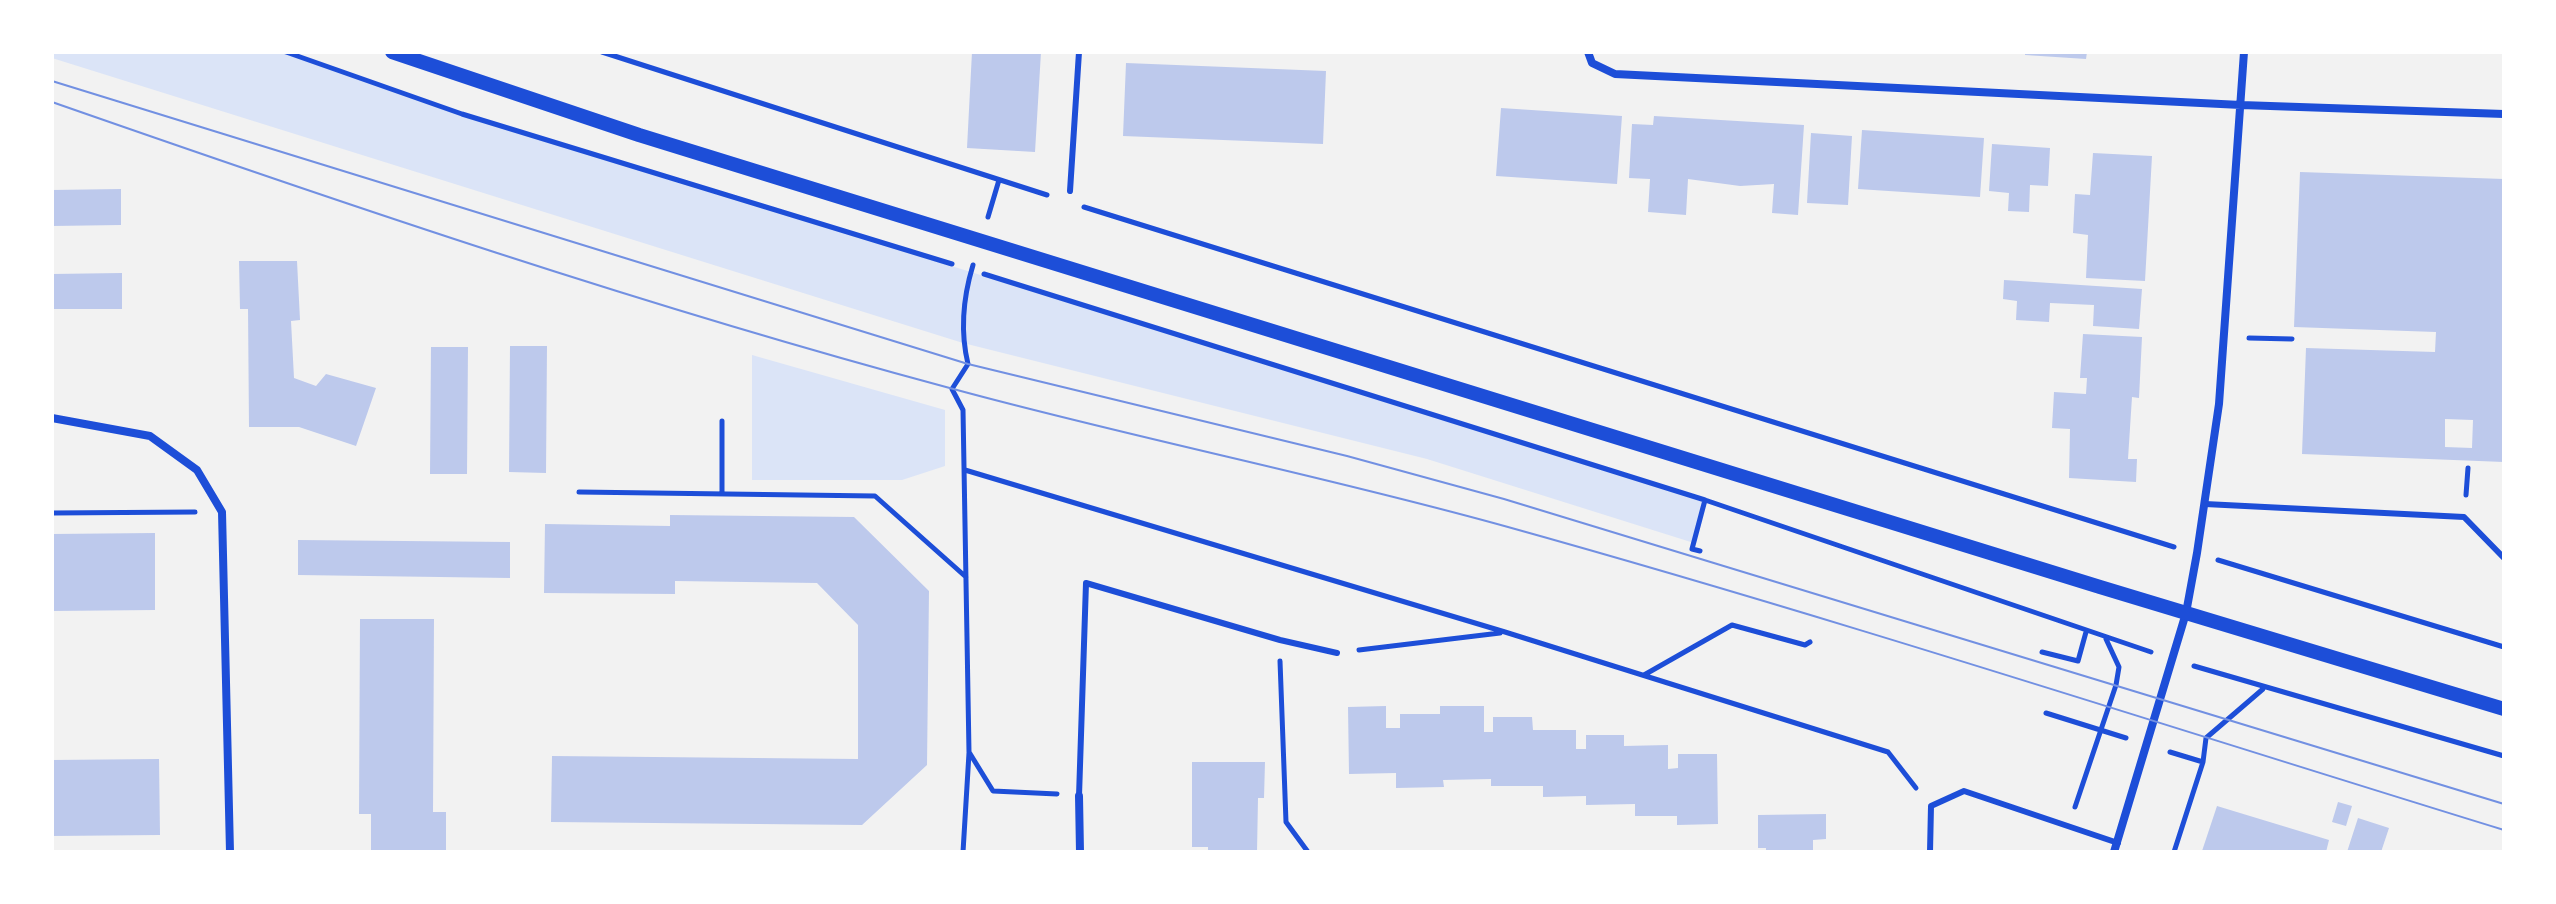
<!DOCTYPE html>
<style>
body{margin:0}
#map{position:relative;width:2556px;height:904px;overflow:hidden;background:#f2f2f2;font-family:"Times New Roman",serif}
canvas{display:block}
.frame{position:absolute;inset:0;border:54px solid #fff;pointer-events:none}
</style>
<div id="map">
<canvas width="2556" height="904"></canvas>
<div class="frame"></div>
</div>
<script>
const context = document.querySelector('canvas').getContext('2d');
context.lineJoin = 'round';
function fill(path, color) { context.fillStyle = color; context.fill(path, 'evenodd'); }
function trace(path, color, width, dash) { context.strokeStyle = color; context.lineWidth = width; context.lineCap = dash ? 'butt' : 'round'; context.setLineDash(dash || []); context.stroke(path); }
fill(new Path2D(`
 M 52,52 L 286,52 L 462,114 L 1705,500 L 1694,543 L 1427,459 L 963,343 L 52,58 Z
 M 752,355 L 945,410 L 945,466 L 902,480 L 752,480 Z`), '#dbe4f7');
fill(new Path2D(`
 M 972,52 L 1041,52 L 1035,152 L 967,148 Z
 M 2025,52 L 2087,52 L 2086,59 L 2025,55 Z
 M 1126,63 L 1326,71 L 1323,144 L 1123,136 Z
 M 1501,108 L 1622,116 L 1617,184 L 1496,176 Z
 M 1654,116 L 1804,125 L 1798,215 L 1772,213 L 1774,184 L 1740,186 L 1688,179 L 1686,215 L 1648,212 L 1650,179 L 1629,178 L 1632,124 L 1653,125 Z
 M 1862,130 L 1984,138 L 1980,197 L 1858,189 Z
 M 1811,133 L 1852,136 L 1848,205 L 1807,203 Z
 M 1992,144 L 2050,148 L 2048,186 L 2030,185 L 2029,212 L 2008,211 L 2009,193 L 1989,191 Z
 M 2093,153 L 2152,156 L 2145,281 L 2086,278 L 2088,235 L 2073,233 L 2075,194 L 2090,195 Z
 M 2300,172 L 2504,179 L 2504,462 L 2302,454 L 2306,348 L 2435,352 L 2436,332 L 2294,327 ZM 2445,419 L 2473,420 L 2472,448 L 2445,447 Z
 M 121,189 L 121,225 L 52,226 L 52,190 Z
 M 239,261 L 297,261 L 300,320 L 291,321 L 294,378 L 316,386 L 326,374 L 376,388 L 356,446 L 299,427 L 249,427 L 248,309 L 240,309 Z
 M 122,273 L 122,309 L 52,309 L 52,274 Z
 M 2004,280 L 2142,289 L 2139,329 L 2093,326 L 2094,305 L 2050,303 L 2049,322 L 2016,320 L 2017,301 L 2003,299 Z
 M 2083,334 L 2142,337 L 2139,398 L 2132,397 L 2128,459 L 2137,459 L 2136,482 L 2069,478 L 2070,429 L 2052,428 L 2054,392 L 2086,394 L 2087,378 L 2080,378 Z
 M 510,346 L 547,346 L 546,473 L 509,472 Z
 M 431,347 L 468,347 L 467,474 L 430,474 Z
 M 670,515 L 854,517 L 929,591 L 927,765 L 862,825 L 551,822 L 552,756 L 858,759 L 858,625 L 817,583 L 675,581 L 675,594 L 544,593 L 545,524 L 670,526 Z
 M 155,533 L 155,610 L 52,611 L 52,534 Z
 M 298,540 L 510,542 L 510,578 L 298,575 Z
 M 360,619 L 434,619 L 433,812 L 446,812 L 446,852 L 371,852 L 371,814 L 359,814 Z
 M 1386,706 L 1386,728 L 1400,728 L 1400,714 L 1440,714 L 1440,706 L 1484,706 L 1484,732 L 1493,732 L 1493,717 L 1532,717 L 1533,730 L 1576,730 L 1576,749 L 1586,749 L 1586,735 L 1624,735 L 1624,746 L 1668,745 L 1668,769 L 1678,768 L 1678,754 L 1717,754 L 1718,824 L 1677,825 L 1677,816 L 1635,816 L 1635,804 L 1586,805 L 1586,796 L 1543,797 L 1543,786 L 1491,786 L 1491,779 L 1443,780 L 1444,787 L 1396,788 L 1396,773 L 1349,774 L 1348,707 Z
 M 159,759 L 160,835 L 52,836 L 52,760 Z
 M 1192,762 L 1265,762 L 1264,798 L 1258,798 L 1257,852 L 1208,852 L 1208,847 L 1192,847 Z
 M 2338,802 L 2352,806 L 2346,826 L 2332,822 Z
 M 2217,806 L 2329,840 L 2326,852 L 2202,851 Z
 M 1826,814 L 1826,839 L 1813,840 L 1813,852 L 1766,852 L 1766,848 L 1758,848 L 1758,815 Z
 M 2358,818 L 2389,828 L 2381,852 L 2347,852 Z`), '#bdc9ec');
trace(new Path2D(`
 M 286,52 L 462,114 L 952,264
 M 602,52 L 1047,195
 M 1084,207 L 2174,547
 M 988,217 L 999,180
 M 973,265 C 963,298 960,331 968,364 L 952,389 L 963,410 L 969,752 L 993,791 L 1057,794
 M 984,274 L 1705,500 L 2151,652
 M 2249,338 L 2292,339
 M 965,470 L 1505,632 L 1888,752 L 1916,788
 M 579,492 L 875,496 L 966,577
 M 722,494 L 722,421
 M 2466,495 L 2468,468
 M 52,513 L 195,512
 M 1700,551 L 1692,549 L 1705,500
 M 2218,560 L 2504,647
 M 1359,650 L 1500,633
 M 2042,652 L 2078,661 L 2086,632
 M 1280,661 L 1286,822 L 1308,852
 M 2194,666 L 2504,756
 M 1644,675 L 1732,625 L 1805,645 L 1810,642
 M 2046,713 L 2126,738
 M 2170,752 L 2203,762
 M 2075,807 L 2116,685 L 2119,667 L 2106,639
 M 963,852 L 969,753
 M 2174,852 L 2203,762 L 2206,738 L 2263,689`), '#1d4ed8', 5);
trace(new Path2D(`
 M 1070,191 L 1079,52
 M 2205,504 L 2464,517 L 2504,558
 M 1079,796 L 1086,583 L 1280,640 L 1337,653
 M 1930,852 L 1931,806 L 1964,791 L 2118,843`), '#1d4ed8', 6);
trace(new Path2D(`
 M 1588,52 L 1592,63 L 1615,74 L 2241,105 L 2504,114
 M 52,418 L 150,436 L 197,470 L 222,512 L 230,852
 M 1079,796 L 1080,852
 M 2114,852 L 2186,613 L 2197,553 L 2219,404 L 2244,52`), '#1d4ed8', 8);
trace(new Path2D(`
 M 392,52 L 639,135 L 2100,587 L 2504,709`), '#1d4ed8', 14);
trace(new Path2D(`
 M 52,81 L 968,364 L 1347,456 L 1504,499 L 2504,804
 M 52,102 C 347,205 644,306 946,387 C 1132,438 1322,475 1508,527 C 1842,620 2172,728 2504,830`), '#7290e2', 2);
</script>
